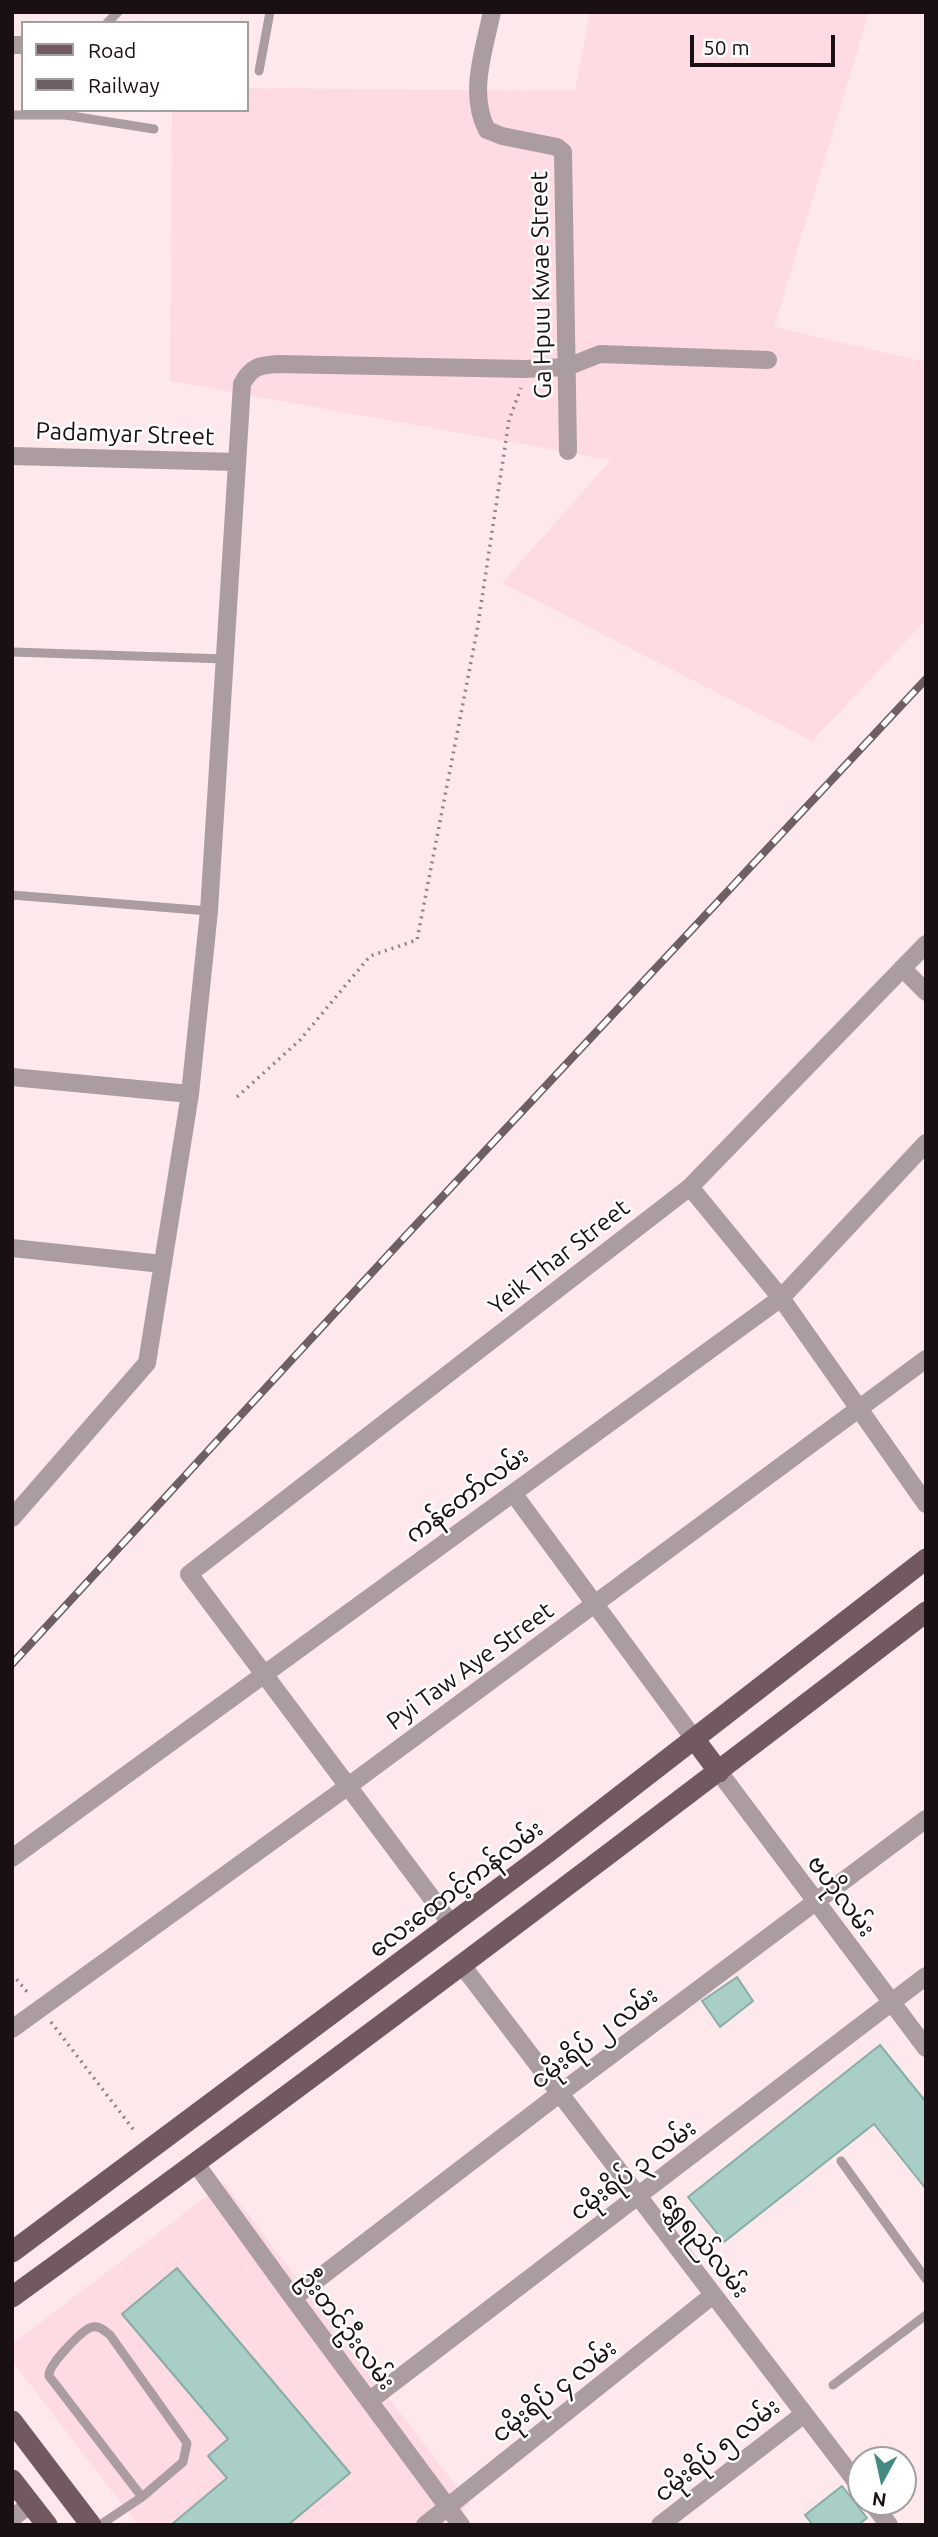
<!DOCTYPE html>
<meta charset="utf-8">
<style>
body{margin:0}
#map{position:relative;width:938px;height:2537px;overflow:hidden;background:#fde8ec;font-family:Ubuntu,sans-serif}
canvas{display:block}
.frame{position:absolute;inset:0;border:14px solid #1a0f12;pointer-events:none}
.legend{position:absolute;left:21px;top:21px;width:228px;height:91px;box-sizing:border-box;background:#fff;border:2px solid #a39fa0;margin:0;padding:9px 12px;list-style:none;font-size:21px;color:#1a0f12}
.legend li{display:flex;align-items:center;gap:14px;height:35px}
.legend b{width:35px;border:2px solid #a39fa0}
.north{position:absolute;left:847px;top:2446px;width:70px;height:70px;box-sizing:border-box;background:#fff;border:2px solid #a39fa0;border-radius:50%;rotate:188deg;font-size:19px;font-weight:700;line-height:28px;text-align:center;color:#1a0f12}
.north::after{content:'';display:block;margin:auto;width:24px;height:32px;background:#448a80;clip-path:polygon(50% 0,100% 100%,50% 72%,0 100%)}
.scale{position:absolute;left:690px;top:35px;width:145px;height:32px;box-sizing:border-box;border:4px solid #1a0f12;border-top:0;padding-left:9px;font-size:21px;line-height:24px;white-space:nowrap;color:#1a0f12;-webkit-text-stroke:5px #fff;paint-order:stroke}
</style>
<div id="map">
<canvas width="938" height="2537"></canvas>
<div class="frame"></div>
<ul class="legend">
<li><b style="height:9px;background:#72595f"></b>Road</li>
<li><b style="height:9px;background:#6e5f63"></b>Railway</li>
</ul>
<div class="north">N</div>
<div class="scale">50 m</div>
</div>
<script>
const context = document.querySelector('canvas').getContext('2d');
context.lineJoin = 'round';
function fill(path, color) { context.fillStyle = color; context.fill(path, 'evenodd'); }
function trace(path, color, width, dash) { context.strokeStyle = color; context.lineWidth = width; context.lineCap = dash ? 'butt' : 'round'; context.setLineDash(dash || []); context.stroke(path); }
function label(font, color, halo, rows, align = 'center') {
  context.font = font + ' Ubuntu,"Noto Sans Myanmar",sans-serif'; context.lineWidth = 5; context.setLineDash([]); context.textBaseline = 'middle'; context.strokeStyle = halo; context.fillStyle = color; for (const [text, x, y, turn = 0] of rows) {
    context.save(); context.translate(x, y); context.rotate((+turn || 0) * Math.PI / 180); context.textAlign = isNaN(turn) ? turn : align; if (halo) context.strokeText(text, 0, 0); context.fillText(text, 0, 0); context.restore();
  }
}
fill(new Path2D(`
 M 590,12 L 869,12 L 774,327 L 926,362 L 926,620 L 812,741 L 502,583 L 611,460 L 170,381 L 172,110 L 247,110 L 247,88 L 575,91 Z
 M 224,2183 L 470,2504 L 443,2525 L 138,2525 L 12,2361 L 12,2344 Z`), '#fedbe2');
const building = new Path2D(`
 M 737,1977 L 753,2001 L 720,2027 L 702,2001 Z
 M 880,2045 L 926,2102 L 926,2189 L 874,2124 L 724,2242 L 688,2197 Z
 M 177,2268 L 350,2473 L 288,2525 L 171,2525 L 227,2478 L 208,2456 L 228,2439 L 122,2314 Z
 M 842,2486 L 867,2518 L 858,2525 L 813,2525 L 805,2515 Z`);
fill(building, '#a9cdc7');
trace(building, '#88aca6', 2);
trace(new Path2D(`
 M 237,1097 L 300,1040 L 370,956 L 417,940 L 477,631 L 509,420 L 521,388
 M 12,1974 L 29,1994
 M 51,2022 L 136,2133`), '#918185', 3.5, [2, 5]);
trace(new Path2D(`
 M 107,23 L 118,12
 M 259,71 L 270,12
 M 12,115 L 65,115 L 154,129
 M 12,652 L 226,659
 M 12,895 L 209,911
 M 841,2161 L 926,2279
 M 833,2385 L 926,2315
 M 100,2525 L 142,2497 L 183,2462 L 187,2443 L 110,2335 C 104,2330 98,2324 89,2328 C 79,2334 48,2365 49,2376 L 142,2497`), '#ab9c9f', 9);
trace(new Path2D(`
 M 492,12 C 484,50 468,94 487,130 L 502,136 L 557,147 L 563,152 L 568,451
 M 12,45 L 23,45
 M 12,456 L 236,462
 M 902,968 L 926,992
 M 12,1077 L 190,1094
 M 690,1187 L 781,1298 L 926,1504
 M 12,1248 L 162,1264
 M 513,1493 L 695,1740
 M 12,1518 L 147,1363 L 190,1094 L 209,911 L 242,384 C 251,367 259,365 278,364 L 525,369 L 567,367 L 600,354 L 768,360
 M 719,1772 L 926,2048
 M 12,1858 L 781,1298 L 926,1143
 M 452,1925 L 189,1574 L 690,1187 L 926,944
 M 461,1964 L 861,2488
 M 12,2029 L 347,1787 L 926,1359
 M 196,2164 L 293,2298 L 461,2525
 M 293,2298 L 559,2094 L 926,1819
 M 369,2401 L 926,1976
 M 871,2502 L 889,2525
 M 12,2518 L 31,2504
 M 425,2525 L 713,2295
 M 660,2525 L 804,2414`), '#ab9c9f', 18);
trace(new Path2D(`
 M 695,1740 L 719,1772
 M 12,2252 L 548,1852 L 926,1559
 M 12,2297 C 320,2074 624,1844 926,1612
 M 12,2421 L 91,2525
 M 12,2480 L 47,2525`), '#72595f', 21);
const rail = new Path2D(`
 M 12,1664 L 400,1242 L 926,679`);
trace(rail, '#6e5f63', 8);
trace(rail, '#fff', 5, [16]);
label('24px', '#1a0f12', '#fff', [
 ["Ga Hpuu Kwae Street",541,285,-91],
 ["Padamyar Street",125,434,2],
 ["Yeik Thar Street",559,1257,-38],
 ["ကန်တော်လမ်း",467,1495,-36],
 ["Pyi Taw Aye Street",470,1666,-36],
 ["လေးထောင့်ကန်လမ်း",456,1889,-37],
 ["ဗဟိုလမ်း",841,1896,53],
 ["ငမိုးရိပ် ၂ လမ်း",594,2038,-37],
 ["ငမိုးရိပ် ၃ လမ်း",633,2170,-37],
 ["ရွှေရည်လမ်း",705,2245,52],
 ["ဦးတင်ဦးလမ်း",347,2330,53],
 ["ငမိုးရိပ် ၄ လမ်း",554,2391,-38],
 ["ငမိုးရိပ် ၅ လမ်း",717,2450,-38]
]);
</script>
